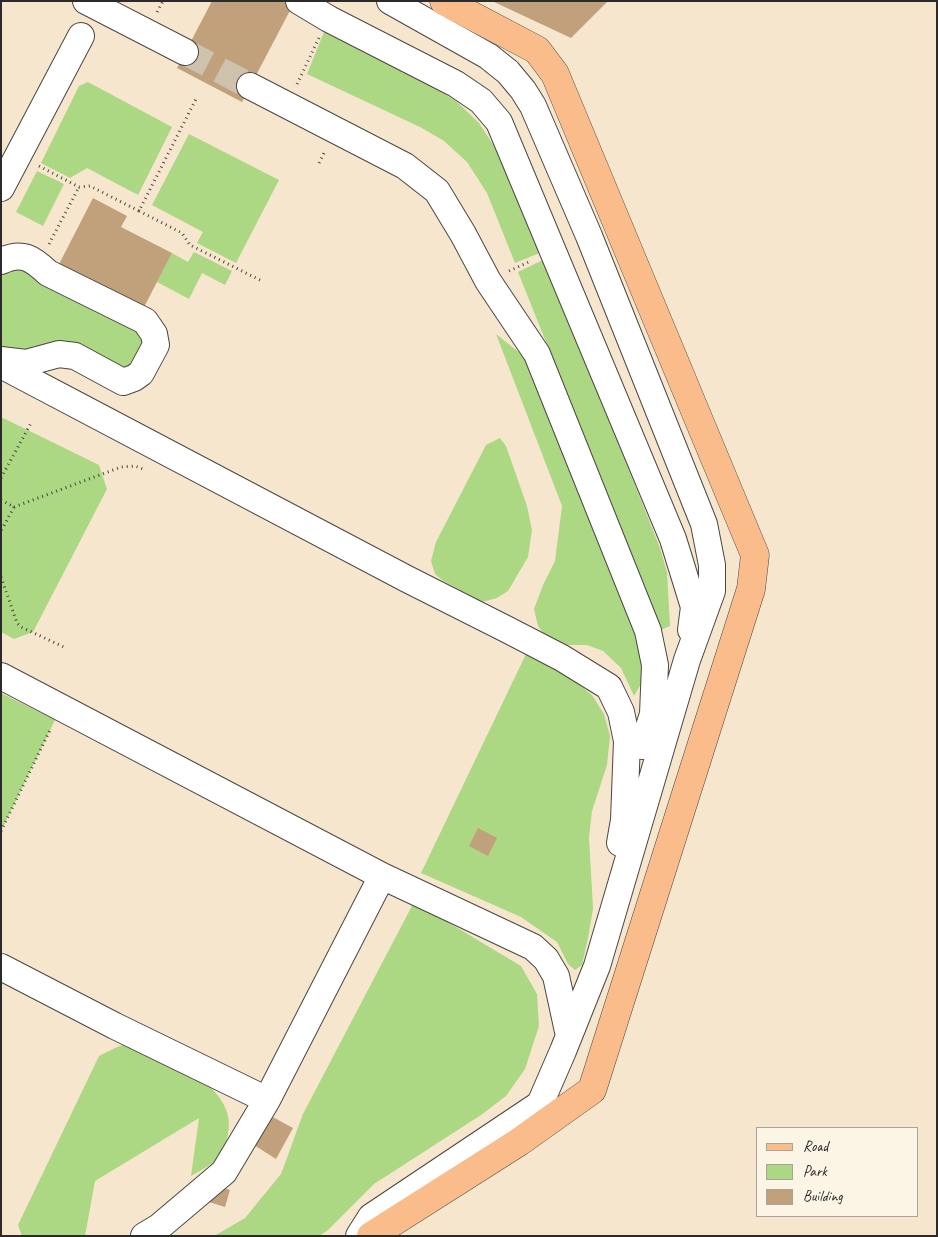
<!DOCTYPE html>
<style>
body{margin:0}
#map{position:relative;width:938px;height:1237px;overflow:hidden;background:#f7e6ce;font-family:Caveat,sans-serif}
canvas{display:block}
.frame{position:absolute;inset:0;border:2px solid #2b2b2b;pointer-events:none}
.legend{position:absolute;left:756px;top:1127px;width:162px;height:90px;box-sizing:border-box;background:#fcf5e5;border:1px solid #a8a49b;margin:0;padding:6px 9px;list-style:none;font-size:15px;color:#2b2b2b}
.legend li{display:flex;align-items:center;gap:10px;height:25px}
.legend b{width:25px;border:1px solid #a8a49b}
</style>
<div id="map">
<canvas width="938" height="1237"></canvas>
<div class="frame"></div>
<ul class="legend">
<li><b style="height:6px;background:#f9bc8a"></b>Road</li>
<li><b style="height:14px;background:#acd783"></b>Park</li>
<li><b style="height:14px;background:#c0a17c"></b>Building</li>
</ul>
</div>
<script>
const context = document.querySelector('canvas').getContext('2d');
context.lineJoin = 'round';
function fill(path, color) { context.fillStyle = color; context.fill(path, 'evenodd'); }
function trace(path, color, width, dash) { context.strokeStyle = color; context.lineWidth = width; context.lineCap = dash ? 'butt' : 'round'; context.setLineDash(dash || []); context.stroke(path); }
fill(new Path2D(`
 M 324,32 L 428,84 L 456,101 L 479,123 L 494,146 L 542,252 L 515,263 L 487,193 L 467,162 L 444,141 L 420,127 L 307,74 Z
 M 88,82 L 172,127 L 138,195 L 87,168 L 70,178 L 41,163 L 79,86 Z
 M 189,134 L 279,180 L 236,263 L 197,243 L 203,232 L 152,205 Z
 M 37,171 L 64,184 L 43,226 L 16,212 Z
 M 194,252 L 232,271 L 225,285 L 202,273 L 189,299 L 157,282 L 172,253 L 188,262 Z
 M 545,259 L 660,548 L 667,572 L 670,626 L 661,630 L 518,272 Z
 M 15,263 L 149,337 L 126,371 L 39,349 L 10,351 L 1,347 L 1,270 Z
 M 496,334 L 535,365 L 637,624 L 643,673 L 640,686 L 634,696 L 621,668 L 603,651 L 587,645 L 564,645 L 547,639 L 538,626 L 534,609 L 543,585 L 555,561 L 562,506 Z
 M 1,417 L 99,465 L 107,489 L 33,632 L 14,639 L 1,632 Z
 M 500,438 L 506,446 L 527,506 L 532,530 L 528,557 L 508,591 L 497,598 L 482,602 L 442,580 L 435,574 L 431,561 L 436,542 L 486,445 Z
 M 526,654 L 560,670 L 592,695 L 604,714 L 610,736 L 607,765 L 592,811 L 589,837 L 593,909 L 588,938 L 582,965 L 575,970 L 568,964 L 557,942 L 521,917 L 421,873 Z
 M 1,693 L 55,720 L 1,831 Z
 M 414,902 L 521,966 L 537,994 L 539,1026 L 525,1069 L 506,1096 L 481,1115 L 374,1184 L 328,1230 L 319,1236 L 214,1236 L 245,1218 L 281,1174 L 303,1114 Z
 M 125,1044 L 207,1084 C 225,1101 234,1117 226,1142 C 223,1149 220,1157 214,1162 C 207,1167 198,1172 191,1176 L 199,1118 L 95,1181 L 85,1236 L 22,1236 L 18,1225 L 99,1056 L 115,1048 Z`), '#acd783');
fill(new Path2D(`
 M 212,1 L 295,1 L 242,102 L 177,68 Z
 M 492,1 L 608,1 L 571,38 Z
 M 93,198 L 127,216 L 121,227 L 172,253 L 141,313 L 56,270 Z
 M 478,828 L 497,838 L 488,856 L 469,846 Z
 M 271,1116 L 293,1128 L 276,1159 L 254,1145 Z
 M 214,1185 L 230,1190 L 225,1207 L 209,1202 Z`), '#c0a17c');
trace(new Path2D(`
 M 185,52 L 250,86`), '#cec1ad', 26, [26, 13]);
const minor = new Path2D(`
 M 86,1 L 185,52
 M 299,1 L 329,19 L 456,84 L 481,101 L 499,122 L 673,539 L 694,607 L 691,630
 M 250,86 L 405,166 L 437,191 L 463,234 L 488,281 L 537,354 L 648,631 L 655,665 L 653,714 L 643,746
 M 1,188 L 81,36
 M 1,261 C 22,251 32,258 48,273 L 145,321 L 154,334 L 156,345 L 141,373 L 134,378 L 123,382 L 75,356 L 59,354 L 26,363 L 1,360
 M 1,365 L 407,579 L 508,630 L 562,658 L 609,687 L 621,712 L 627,741 L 624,820 L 620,843
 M 1,676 L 382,876 L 533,947 L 546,959 L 556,976 L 569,1036
 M 1,967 L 115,1026 L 267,1100 L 224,1172 L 159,1227 L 144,1236
 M 267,1100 L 382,876
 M 359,1236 L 371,1217 L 540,1104 L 563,1051 L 597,966 L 687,660 L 712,591 L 712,565 L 704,524 L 589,236 L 533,106 L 523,90 L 508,72 L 488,56 L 390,1`);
const major = new Path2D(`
 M 371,1236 L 519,1142 L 592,1090 L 751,589 L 755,555 L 555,74 L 537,50 L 444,1`);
trace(minor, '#4a4743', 28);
trace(major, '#4a4743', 29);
trace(new Path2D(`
 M 157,12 L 163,1
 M 297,84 L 319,38
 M 319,163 L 325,151
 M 39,166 L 79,187 L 90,186 L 139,211 L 196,99
 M 139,211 L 182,233 L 190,245 L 262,281
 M 49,244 L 79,187
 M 509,271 L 531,261
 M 1,478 L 31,423
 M 1,500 L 14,507 L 1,531
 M 14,507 L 121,467 L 135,466 L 143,469
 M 1,577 L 17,623 L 21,627 L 66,648
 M 1,831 L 51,728`), '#4a4743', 3, [1, 4]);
trace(minor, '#fff', 26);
trace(major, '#f9bc8a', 28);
</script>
